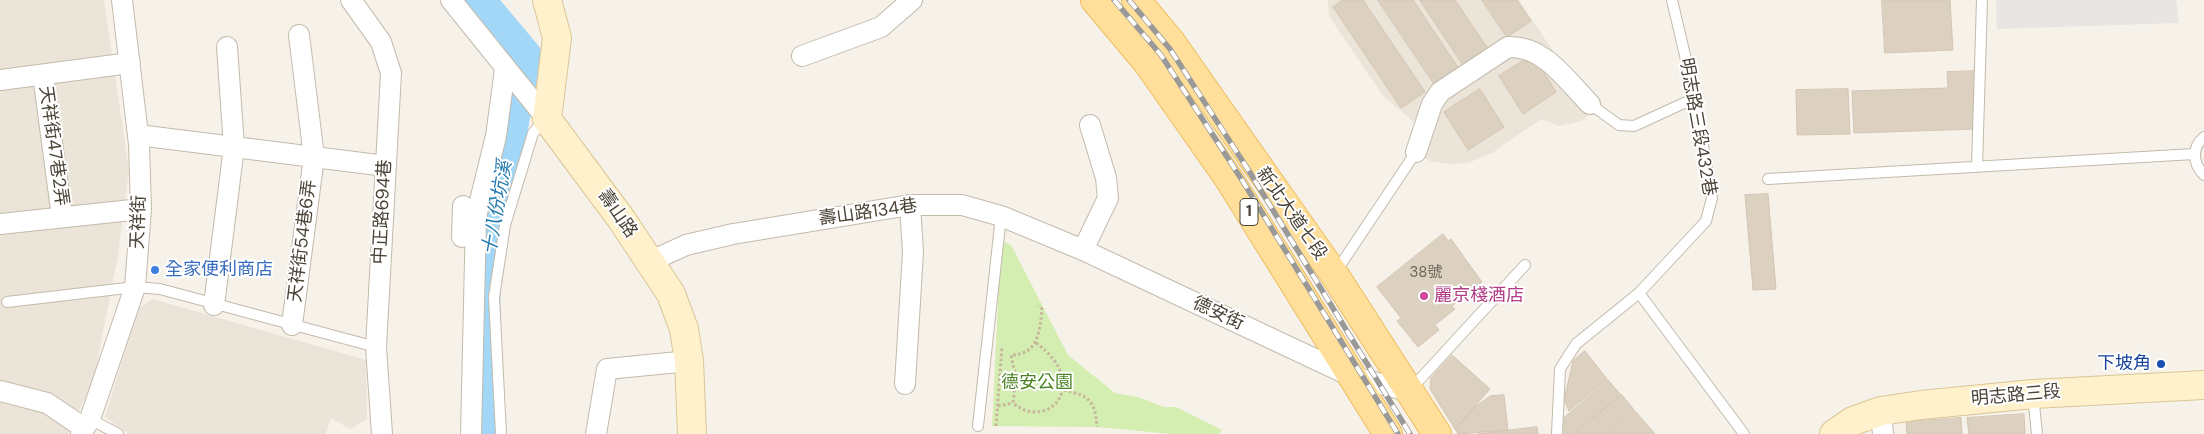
<!DOCTYPE html>
<meta charset="utf-8">
<style>
body{margin:0}
canvas{display:block;background:#f6f2ea}
</style>
<canvas width="2204" height="434"></canvas>
<script>
const context = document.querySelector('canvas').getContext('2d');
context.lineJoin = 'round';
function fill(path, color) { context.fillStyle = color; context.fill(path, 'evenodd'); }
function trace(path, color, width, dash) { context.strokeStyle = color; context.lineWidth = width; context.lineCap = dash ? 'butt' : 'round'; context.setLineDash(dash || []); context.stroke(path); }
function label(font, color, halo, rows, align = 'center') {
  context.font = font + ' "DM Sans","Noto Sans TC",sans-serif'; context.lineWidth = 4; context.setLineDash([]); context.textBaseline = 'middle'; context.strokeStyle = halo; context.fillStyle = color; for (const [text, x, y, turn = 0] of rows) {
    context.save(); context.translate(x, y); context.rotate((+turn || 0) * Math.PI / 180); context.textAlign = isNaN(turn) ? turn : align; if (halo) context.strokeText(text, 0, 0); context.fillText(text, 0, 0); context.restore();
  }
}
fill(new Path2D(`
 M 0,0 L 104,0 L 129,170 L 118,255 L 94,379 L 68,434 L 0,434 Z
 M 1328,0 L 1519,0 L 1567,72 L 1601,104 L 1582,121 L 1559,126 L 1541,119 L 1492,153 L 1468,163 L 1449,164 L 1430,161 L 1410,146 L 1420,127 L 1383,96 L 1329,16 Z
 M 152,299 L 366,360 L 367,419 L 350,429 L 331,418 L 326,434 L 128,434 L 105,417 L 138,309 Z`), '#ebe4d8');
fill(new Path2D(`
 M 1001,241 L 1011,245 L 1068,355 L 1115,393 L 1138,397 L 1164,407 L 1176,407 L 1222,430 L 1219,434 L 1172,434 L 1097,427 L 992,426 Z`), '#d4edb0');
fill(new Path2D(`
 M 1996,0 L 2176,0 L 2179,23 L 1997,29 Z`), '#e8e5e2');
trace(new Path2D(`
 M 480,0 L 526,55 L 485,277 L 485,434`), '#a2d7f7', 31);
const building = new Path2D(`
 M 1343,0 L 1363,0 L 1425,92 L 1401,108 L 1333,7 Z
 M 1378,0 L 1413,0 L 1459,69 L 1435,85 Z
 M 1420,0 L 1455,0 L 1488,49 L 1464,66 Z
 M 1482,0 L 1517,0 L 1531,21 L 1507,37 Z
 M 1882,0 L 1950,0 L 1953,50 L 1885,53 Z
 M 1533,55 L 1556,92 L 1523,114 L 1499,76 Z
 M 1976,71 L 1978,129 L 1854,133 L 1852,91 L 1948,88 L 1947,72 Z
 M 1480,89 L 1504,127 L 1468,150 L 1444,112 Z
 M 1848,89 L 1850,134 L 1797,135 L 1796,90 Z
 M 1768,194 L 1776,289 L 1753,290 L 1745,195 Z
 M 1443,234 L 1448,241 L 1451,239 L 1482,282 L 1452,306 L 1455,309 L 1435,325 L 1439,330 L 1418,347 L 1397,321 L 1401,318 L 1377,287 Z
 M 1585,351 L 1607,379 L 1569,411 L 1564,400 L 1573,361 Z
 M 1452,355 L 1490,389 L 1455,429 L 1430,389 L 1431,378 Z
 M 1608,380 L 1621,395 L 1573,434 L 1564,434 L 1564,418 Z
 M 1504,395 L 1508,430 L 1458,434 L 1455,429 L 1475,407 L 1490,396 Z
 M 1622,395 L 1635,411 L 1607,434 L 1575,434 Z
 M 1636,412 L 1655,434 L 1609,434 Z
 M 2024,414 L 2025,434 L 1969,434 L 1967,418 Z
 M 1961,418 L 1962,434 L 1907,434 L 1906,422 Z
 M 1537,427 L 1538,434 L 1478,434 Z`);
fill(building, '#dcd0c1');
trace(building, '#d5c5b1', 1);
const lane = new Path2D(`
 M 1672,0 L 1695,98 L 1712,198 L 1706,221 L 1639,293 L 1744,434
 M 1590,104 L 1619,125 L 1634,126 L 1695,98
 M 2204,137 C 2191,148 2193,164 2204,175
 M 1977,167 L 1982,0
 M 1768,179 L 2194,154
 M 1335,273 L 1416,152
 M 7,302 L 135,287 L 160,289 L 376,347
 M 1410,390 L 1525,265
 M 2033,395 L 2037,434
 M 90,419 L 118,434
 M 978,426 L 1001,216
 M 501,434 L 494,297 L 505,225 L 533,133 L 546,119
 M 1557,434 L 1560,369 L 1576,344 L 1639,293`);
const street = new Path2D(`
 M 351,0 L 381,42 L 391,73 L 376,347 L 382,434
 M 451,0 L 547,119
 M 802,56 L 881,27 L 912,0
 M 43,75 L 62,217
 M 0,80 L 130,63
 M 138,135 L 386,166
 M 1416,152 L 1432,104 L 1440,92 L 1508,47 C 1544,45 1567,81 1590,104
 M 0,224 L 141,209
 M 462,237 L 463,206
 M 1083,250 L 1108,198 L 1106,178 L 1090,125
 M 649,262 L 686,245 L 733,234 L 910,205 L 962,205 L 1001,216 L 1083,250 L 1353,377 L 1409,391
 M 214,305 L 234,147 L 227,47
 M 292,325 L 314,157 L 299,35
 M 905,384 L 913,252 L 910,205
 M 0,391 L 47,403 L 84,428
 M 1881,411 L 1883,434
 M 81,434 L 90,419 L 135,287 L 141,209 L 139,144 L 122,0
 M 471,434 L 476,217 L 496,136 L 505,69
 M 596,434 L 607,369 L 689,361`);
const secondary = new Path2D(`
 M 547,0 L 557,38 L 547,119 L 622,220 L 671,294 L 684,329 L 689,361 L 692,434
 M 1834,434 L 1853,421 L 1881,411 L 1921,405 L 2033,394 L 2204,385`);
const primary = new Path2D(`
 M 1095,0 L 1147,62 L 1229,179 L 1388,434
 M 1136,0 L 1171,42 L 1334,274 L 1437,434`);
trace(lane, '#c3baab', 12);
trace(street, '#c3baab', 22);
trace(secondary, '#dac696', 30);
trace(primary, '#eebe60', 30);
trace(new Path2D(`
 M 1036,343 C 1094,385 1046,432 1013,403 L 1016,379 L 1011,355 C 1038,355 1040,331 1042,309 L 1038,306
 M 1064,390 C 1090,396 1095,401 1097,427
 M 998,406 L 1013,403
 M 996,426 L 1002,346`), '#c6b59b', 3, [2.5, 2.5]);
trace(lane, '#fff', 10);
trace(street, '#fff', 20);
trace(secondary, '#fff1cb', 28);
trace(primary, '#ffdf9a', 28);
const rail = new Path2D(`
 M 1114,0 L 1161,55 L 1242,180 L 1398,434
 M 1129,0 L 1170,49 L 1249,171 L 1410,434`);
trace(rail, '#999', 5.5);
trace(rail, '#fff', 4, [11]);
for (const [x, y, r, color] of [
 [155,270,5,"#3f7fe0"],
 [1424,296,5,"#d1479c"],
 [2161,364,5,"#1a4fb4"]
]) { const dot = new Path2D(); dot.arc(x, y, r, 0, 2 * Math.PI); context.fillStyle = color; context.fill(dot); trace(dot, '#fff', 2); }
label('15px', '#6f665a', null, [
 ["38號",1426,273]
]);
for (const [x, y, w] of [
 [1249,212,18]
]) { const box = new Path2D(); box.roundRect(x - w / 2, y - 13.5, w, 27, 4); context.fillStyle = '#fff'; context.fill(box); trace(box, '#4b4337', 1); }
label('bold 16px', '#4b4337', null, [
 ["1",1249,212]
]);
label('18px', '#4b4337', '#fff', [
 ["明志路三段432巷",1697,127,80],
 ["天祥街47巷2弄",53,146,82],
 ["中正路694巷",383,212,-87],
 ["壽山路134巷",868,213,-8],
 ["壽山路",617,214,55],
 ["新北大道七段",1291,214,55],
 ["天祥街",139,222,-88],
 ["天祥街54巷6弄",303,241,-83],
 ["德安街",1218,314,25],
 ["明志路三段",2016,396,-5]
]);
label('18px', '#366cbe', '#fff', [
 ["全家便利商店",165,270]
], 'left');
label('18px', '#b23c85', '#fff', [
 ["麗京棧酒店",1434,296]
], 'left');
label('18px', '#164399', '#fff', [
 ["下坡角",2151,364]
], 'right');
label('18px', '#4b8424', '#fff', [
 ["德安公園",1037,383]
]);
label('italic 19px', '#237ab0', '#fff', [
 ["十八份坑溪",498,208,-80]
]);
</script>
